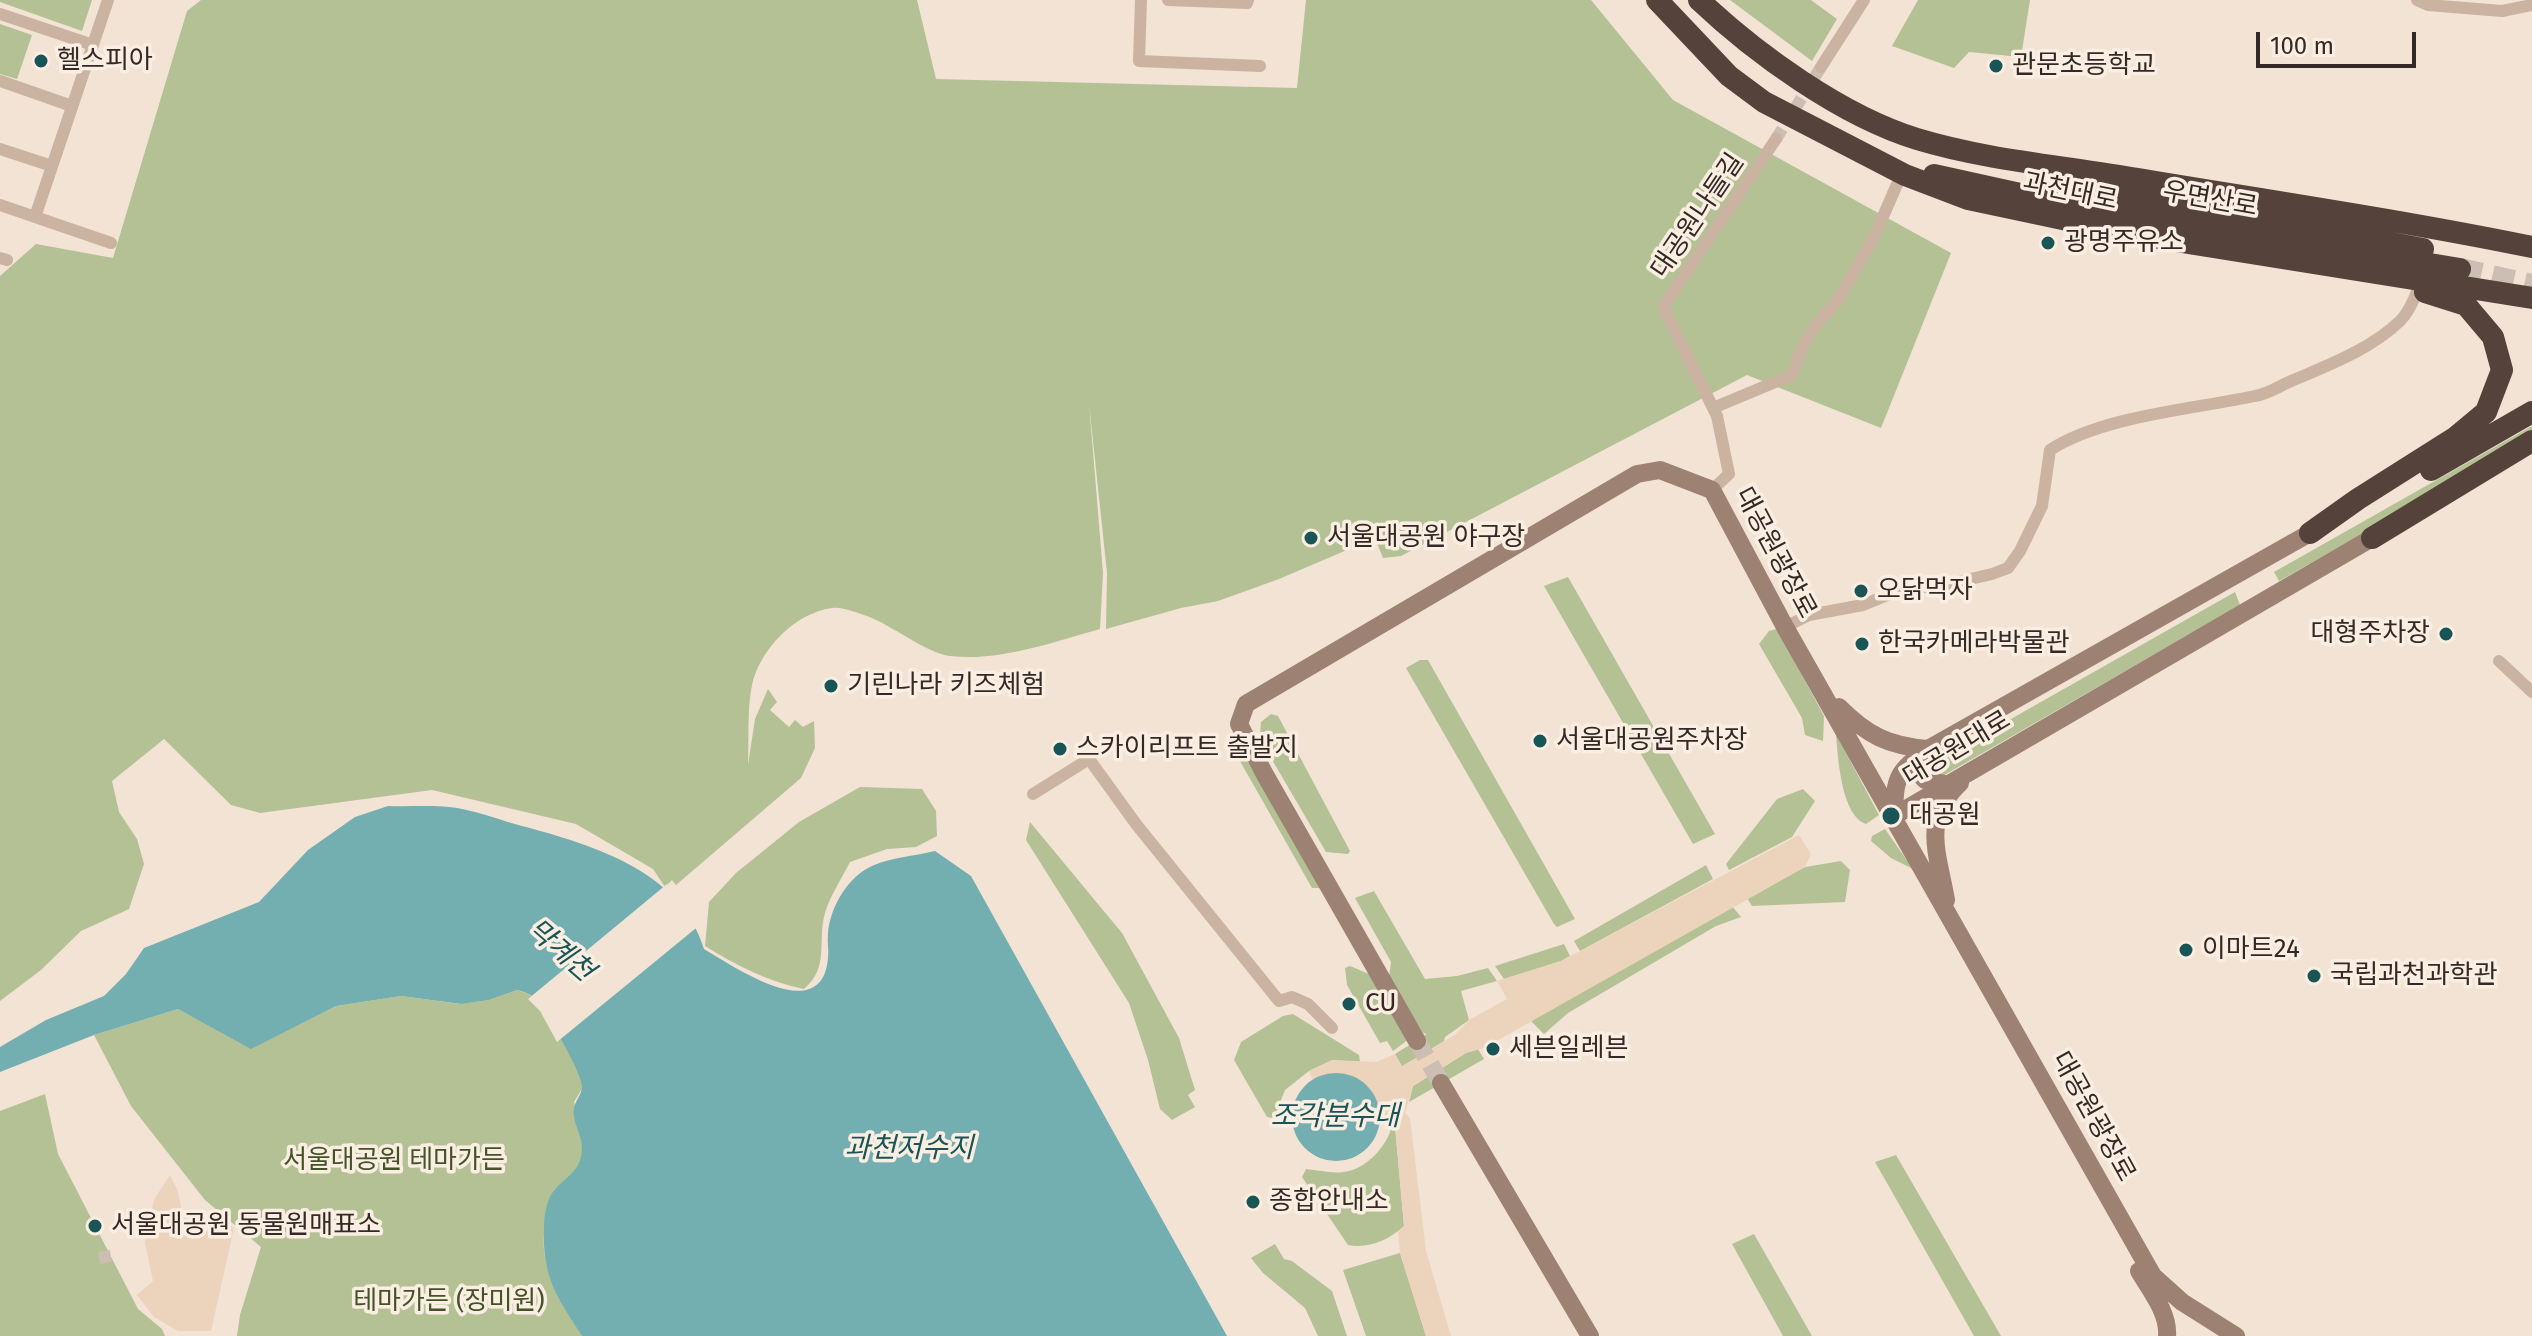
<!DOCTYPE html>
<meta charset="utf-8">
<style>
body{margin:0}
#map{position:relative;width:2532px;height:1336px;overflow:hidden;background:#f2e3d5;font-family:"Fira Sans",sans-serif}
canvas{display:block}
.scale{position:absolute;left:2256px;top:32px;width:160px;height:36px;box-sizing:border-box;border:4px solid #342924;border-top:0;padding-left:10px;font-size:24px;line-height:28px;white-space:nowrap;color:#342924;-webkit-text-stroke:6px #f9eee1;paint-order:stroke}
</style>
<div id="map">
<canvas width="2532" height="1336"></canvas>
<div class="scale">100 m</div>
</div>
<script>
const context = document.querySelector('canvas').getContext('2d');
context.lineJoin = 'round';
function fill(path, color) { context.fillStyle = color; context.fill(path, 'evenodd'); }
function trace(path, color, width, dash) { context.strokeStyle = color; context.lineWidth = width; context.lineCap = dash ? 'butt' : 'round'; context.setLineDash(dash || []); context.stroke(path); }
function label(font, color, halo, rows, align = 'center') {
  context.font = font + ' "Fira Sans","Noto Sans KR",sans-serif'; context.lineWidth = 7; context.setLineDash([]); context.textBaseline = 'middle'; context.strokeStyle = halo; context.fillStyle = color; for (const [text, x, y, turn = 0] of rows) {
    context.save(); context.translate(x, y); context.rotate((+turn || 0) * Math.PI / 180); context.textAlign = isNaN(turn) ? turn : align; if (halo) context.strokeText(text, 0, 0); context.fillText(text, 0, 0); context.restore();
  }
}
fill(new Path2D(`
 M 0,0 L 92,0 L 82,31 L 0,2 Z
 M 201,0 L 917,0 L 936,79 L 1297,88 L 1306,0 L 1591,0 L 1673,100 L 1951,253 L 1881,428 L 1747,375 L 1401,556 L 1383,558 L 1375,538 L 1279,579 L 1218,601 L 1181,608 L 1106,629 L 1107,573 L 1089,403 L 1103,573 L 1100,629 C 1053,642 999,662 950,656 C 926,653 892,625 867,616 C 858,613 841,606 832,608 C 795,613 760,649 752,685 C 747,710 749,739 748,765 L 755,719 L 768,689 L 777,702 L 770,710 L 789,727 L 795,720 L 803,727 L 814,721 L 815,748 L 801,778 L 676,885 L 672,880 L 665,887 L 653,869 L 576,824 L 432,790 L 260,813 L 231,805 L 164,739 L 112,781 L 119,812 L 137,839 L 144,864 L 129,909 L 81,931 L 41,970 L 0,1001 L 0,276 L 36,244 L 113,258 L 187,11 Z
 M 1730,0 L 1811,0 L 1837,19 L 1812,61 Z
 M 1918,0 L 2030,0 L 2021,57 L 1969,52 L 1954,68 L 1892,46 Z
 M 0,24 L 32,35 L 17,79 L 0,74 Z
 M 2532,426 L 2532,438 L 2279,581 L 2274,572 Z
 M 1568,577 L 1715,834 L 1693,844 L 1544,586 Z
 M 2235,592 L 2240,605 L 1941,777 L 1933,775 L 1930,769 L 1935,762 Z
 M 1777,629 L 1824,716 L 1823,741 L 1805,735 L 1802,718 L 1759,644 L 1769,631 Z
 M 1420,660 L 1428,660 L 1575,919 L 1557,927 L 1554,924 L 1406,668 Z
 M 1271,714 L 1278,716 L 1350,851 L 1348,854 L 1326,852 L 1264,746 L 1260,734 L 1261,722 Z
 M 1836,734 L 1879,815 L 1866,824 C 1841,815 1838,757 1836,734 Z
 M 1242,745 L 1325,888 L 1312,888 L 1232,747 Z
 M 860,787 L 922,789 L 936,811 L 937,836 L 916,847 L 887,849 L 850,862 C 842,878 830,896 825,913 C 817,941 830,967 804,989 C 767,981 737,966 705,946 L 709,902 L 736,873 L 799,822 Z
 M 1803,789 L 1815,801 L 1792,837 L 1729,870 L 1726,864 L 1777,799 Z
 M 1030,822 L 1122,933 L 1179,1038 L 1195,1090 L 1188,1095 L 1195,1107 L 1172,1120 L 1160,1109 L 1148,1060 L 1129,1003 L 1026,840 Z
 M 1885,829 L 1913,869 L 1891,858 L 1871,841 L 1872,836 Z
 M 1841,861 L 1850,870 L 1845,902 L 1752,906 L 1747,898 L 1805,867 Z
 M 1706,865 L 1713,879 L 1580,951 L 1574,941 Z
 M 1374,891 L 1425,979 L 1457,976 L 1488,968 L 1497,981 L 1461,991 L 1469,1020 L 1445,1037 L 1444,1041 L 1402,1067 L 1395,1054 L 1427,1034 L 1423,1033 L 1389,977 L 1391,962 L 1355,898 Z
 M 1732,906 L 1741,917 L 1716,926 L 1568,1013 L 1544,1034 L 1531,1021 Z
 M 1564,944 L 1570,956 L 1561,961 L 1504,979 L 1495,966 Z
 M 1350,966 L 1369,974 L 1409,1039 L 1393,1051 L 1387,1041 L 1380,1043 L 1347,985 L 1345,968 Z
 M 517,990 L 529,994 L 543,1009 L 581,1074 L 583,1087 L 574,1102 C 579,1123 590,1149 577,1169 C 571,1178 560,1182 554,1190 C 550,1195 549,1207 547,1214 C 535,1263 557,1296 582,1336 L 237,1336 L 240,1315 L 261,1247 L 205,1200 L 131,1106 L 94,1035 L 178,1009 L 251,1048 L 336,1006 L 401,996 L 460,1004 L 489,1000 Z
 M 1293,1014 L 1359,1055 L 1360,1062 L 1332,1060 L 1309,1071 L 1285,1090 L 1274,1118 L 1267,1117 L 1234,1060 L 1241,1042 L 1283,1016 Z
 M 1478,1049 L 1484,1059 L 1409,1102 L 1413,1086 L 1466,1053 Z
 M 45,1094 L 58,1154 L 138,1309 L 162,1329 L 165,1336 L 0,1336 L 0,1111 Z
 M 1392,1125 L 1395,1126 L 1404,1226 C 1389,1240 1368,1249 1348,1245 L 1302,1177 L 1306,1169 C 1318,1170 1332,1174 1344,1172 C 1365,1170 1388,1146 1392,1125 Z
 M 1896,1155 L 2001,1336 L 1974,1336 L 1875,1162 Z
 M 1754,1234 L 1812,1336 L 1783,1336 L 1732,1244 Z
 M 1275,1244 L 1284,1259 L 1292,1261 L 1332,1291 L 1347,1336 L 1318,1336 L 1305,1308 L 1263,1273 L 1251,1258 Z
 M 1400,1253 L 1426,1336 L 1366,1336 L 1343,1270 Z`), '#b3c195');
fill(new Path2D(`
 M 1799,835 L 1811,854 L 1805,867 L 1484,1048 L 1466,1053 L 1413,1086 L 1405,1113 L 1410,1118 L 1426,1251 L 1451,1336 L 1426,1336 L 1400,1253 L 1398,1232 L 1404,1226 L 1395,1126 L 1380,1121 L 1380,1113 L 1352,1076 L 1332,1073 L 1312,1079 L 1309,1071 L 1332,1060 L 1377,1062 L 1395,1054 L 1402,1066 L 1455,1035 L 1469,1020 L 1507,999 L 1497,981 L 1561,961 Z
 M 170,1175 L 177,1189 L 183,1215 L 206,1231 L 234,1228 L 211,1331 L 178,1331 L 154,1317 L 137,1295 L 153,1281 L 145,1243 L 147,1224 L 155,1198 Z`), '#ebd4bb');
fill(new Path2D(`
 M 388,806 C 408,807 429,805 449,807 C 471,809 494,818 515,824 C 588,844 680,868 704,949 C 735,967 822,1028 828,958 C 829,950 827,941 828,933 C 830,911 842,888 859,874 C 878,858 911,857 935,851 L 971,876 L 1227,1336 L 582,1336 C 557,1297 542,1277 544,1229 C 544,1217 546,1199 555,1189 C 565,1178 577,1173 581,1157 C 585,1140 576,1131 574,1116 C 572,1103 580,1099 582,1088 C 585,1076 540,1001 529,994 C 525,992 521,991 517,990 L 489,1000 L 461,1004 L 401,996 L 336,1006 L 251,1049 L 178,1009 L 94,1035 L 0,1072 L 0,1047 L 46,1020 L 104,996 L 126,974 L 144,948 L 259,902 L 308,850 L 355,817 Z
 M1292 1117a44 44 0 1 1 88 0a44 44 0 1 1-88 0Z`), '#73afb0');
fill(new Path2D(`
 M 667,884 L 701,924 L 557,1042 L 540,1011 L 528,999 Z`), '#f2e3d5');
trace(new Path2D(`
 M 1776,139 L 1821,67
 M 99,1258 L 114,1255`), '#ccbeb2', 12, [12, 6]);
trace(new Path2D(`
 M 1417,1041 L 1441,1083`), '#ccbeb2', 18, [18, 9]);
trace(new Path2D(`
 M 2460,269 L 2532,285`), '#ccbeb2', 22, [22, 11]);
trace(new Path2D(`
 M 1141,0 L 1139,61 L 1260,66
 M 1168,0 L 1247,3 L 1248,0
 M 2417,0 L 2428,5 L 2502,11 L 2532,5
 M 0,14 L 93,45
 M 1821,67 L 1864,0
 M 0,81 L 72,106
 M 0,149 L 52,166
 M 0,205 L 111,243
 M 35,217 L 108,0
 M 0,258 L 7,260
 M 1713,408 L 1792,375 L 1802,349 L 1814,327 L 1838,300 L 1874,237 L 1902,173
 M 1712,490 L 1729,474 L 1717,416 L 1663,307 L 1776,139
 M 1785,627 L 1809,615 L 1863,605 L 1907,587 L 1936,587 L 1992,574 L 2008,568 L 2020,551 L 2042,506 L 2050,450 C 2102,416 2194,409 2255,396 C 2267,394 2278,387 2289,382 C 2326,366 2370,350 2400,321 C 2409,312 2414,300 2418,289
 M 2499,661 L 2532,692
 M 1033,794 L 1089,759 L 1136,824 L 1279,1001 L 1292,997 L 1308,1004 L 1332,1028`), '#cab3a1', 12);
trace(new Path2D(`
 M 1839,707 C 1867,735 1888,746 1928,749
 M 1933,752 L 1924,761 L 1920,774 L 1925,780 L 1950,785
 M 1894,816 L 2372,538
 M 1894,816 C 1895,777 1896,773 1928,749 L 2310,533
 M 1946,900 C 1938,853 1921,820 1960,783
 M 1417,1041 L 1264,773 L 1239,724 L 1246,704 L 1637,474 L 1660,470 L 1712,490 L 1785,627 L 2153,1276 L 2182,1302 L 2236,1336
 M 1441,1083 L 1590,1336
 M 2139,1271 C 2150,1290 2169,1313 2167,1336`), '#9d8173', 18);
trace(new Path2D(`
 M 1657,0 L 1729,76 L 1764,102 L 1905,175 L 1968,199 L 2138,235 L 2532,298
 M 1699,0 C 1756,54 1842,116 1917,139 C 1983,159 2053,165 2120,176 C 2257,199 2395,219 2532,247
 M 1934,175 L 2052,201 L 2460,269
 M 2088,186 L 2423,249
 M 2431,470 L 2532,412
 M 2310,533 L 2358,499 L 2456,437 L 2486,412 L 2502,370 L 2493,337 L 2466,305 L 2425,292
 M 2372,538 L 2532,441`), '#55423b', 22);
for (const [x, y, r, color] of [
 [41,61,8,"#195456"],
 [1996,66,8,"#195456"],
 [2048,243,8,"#195456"],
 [1311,538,8,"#195456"],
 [1861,591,8,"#195456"],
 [2446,634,8,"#195456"],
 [1862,644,8,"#195456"],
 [831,686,8,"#195456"],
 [1540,741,8,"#195456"],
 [1060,749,8,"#195456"],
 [1891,816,10,"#195456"],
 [2186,950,8,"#195456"],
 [2314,976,8,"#195456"],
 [1349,1004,8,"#195456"],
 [1493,1049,8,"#195456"],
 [1253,1202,8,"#195456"],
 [95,1226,8,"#195456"]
]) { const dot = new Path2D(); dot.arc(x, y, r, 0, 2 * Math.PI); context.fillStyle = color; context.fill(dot); trace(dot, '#f9eee1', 3); }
label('26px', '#342924', '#f9eee1', [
 ["헬스피아",57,61],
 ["관문초등학교",2012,66],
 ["광명주유소",2064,243],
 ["서울대공원 야구장",1327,538],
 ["오닭먹자",1877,591],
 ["대형주차장",2430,634,"right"],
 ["한국카메라박물관",1878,644],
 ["기린나라 키즈체험",847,686],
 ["서울대공원주차장",1556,741],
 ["스카이리프트 출발지",1076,749],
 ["대공원",1909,816],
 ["이마트24",2202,950],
 ["국립과천과학관",2330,976],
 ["CU",1365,1004],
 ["세븐일레븐",1509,1049],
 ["종합안내소",1269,1202],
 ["서울대공원 동물원매표소",111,1226]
], 'left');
label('26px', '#342924', '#f9eee1', [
 ["과천대로",2070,192,12],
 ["우면산로",2210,200,10],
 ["대공원나들길",1698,216,-56],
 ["대공원광장로",1775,553,62],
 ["대공원대로",1957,749,-31],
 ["대공원광장로",2093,1117,61]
]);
label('26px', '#445327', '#f9eee1', [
 ["서울대공원 테마가든",394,1161],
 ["테마가든 (장미원)",449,1302]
]);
label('italic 28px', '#195456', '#f9eee1', [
 ["막계천",560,951,41],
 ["조각분수대",1335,1117],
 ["과천저수지",909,1149]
]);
</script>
